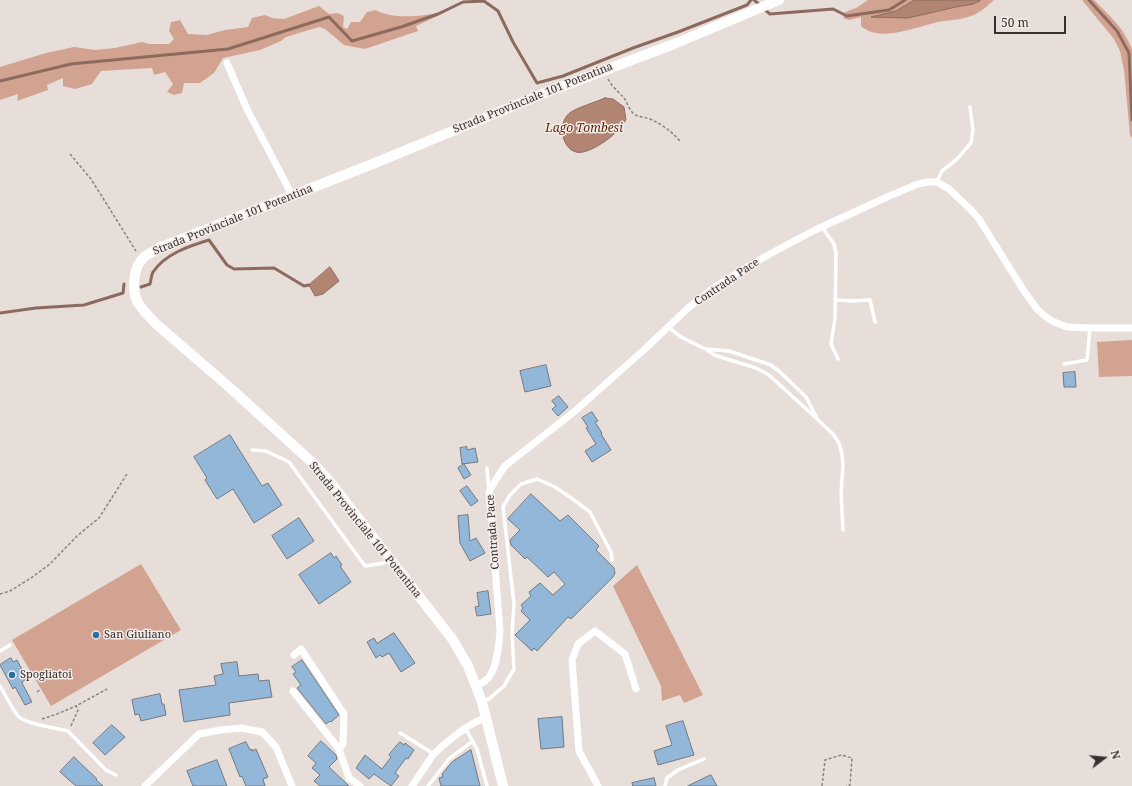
<!DOCTYPE html>
<style>
body{margin:0}
#map{position:relative;width:1132px;height:786px;overflow:hidden;background:#e7deda;font-family:"Noto Serif",serif}
canvas{display:block}
.north{position:absolute;left:1084px;top:738px;width:40px;height:40px;-webkit-text-stroke:3px #f4ebe8;paint-order:stroke;rotate:74deg;font-size:11px;font-weight:700;line-height:16px;text-align:center;color:#33302e}
.north::after{content:'';display:block;margin:auto;width:14px;height:18px;background:#33302e;clip-path:polygon(50% 0,100% 100%,50% 72%,0 100%)}
.scale{position:absolute;left:994px;top:16px;width:72px;height:18px;box-sizing:border-box;border:2px solid #33302e;border-top:0;padding-left:5px;font-size:12px;line-height:14px;white-space:nowrap;color:#33302e;-webkit-text-stroke:3px #f4ebe8;paint-order:stroke}
</style>
<div id="map">
<canvas width="1132" height="786"></canvas>
<div class="north">N</div>
<div class="scale">50 m</div>
</div>
<script>
const context = document.querySelector('canvas').getContext('2d');
context.lineJoin = 'round';
function fill(path, color) { context.fillStyle = color; context.fill(path, 'evenodd'); }
function trace(path, color, width, dash) { context.strokeStyle = color; context.lineWidth = width; context.lineCap = dash ? 'butt' : 'round'; context.setLineDash(dash || []); context.stroke(path); }
function label(font, color, halo, rows, align = 'center') {
  context.font = font + ' "Noto Serif",serif'; context.lineWidth = 3; context.setLineDash([]); context.textBaseline = 'middle'; context.strokeStyle = halo; context.fillStyle = color; for (const [text, x, y, turn = 0] of rows) {
    context.save(); context.translate(x, y); context.rotate((+turn || 0) * Math.PI / 180); context.textAlign = isNaN(turn) ? turn : align; if (halo) context.strokeText(text, 0, 0); context.fillText(text, 0, 0); context.restore();
  }
}
fill(new Path2D(`
 M 868,0 L 994,0 C 987,6 980,13 971,16 C 961,20 949,20 938,22 C 916,27 880,43 861,26 L 861,17 L 849,20 L 843,18 L 845,12 L 856,8 Z
 M 1082,0 L 1094,0 C 1111,17 1123,27 1132,49 L 1132,138 L 1130,135 L 1124,70 L 1120,51 L 1114,39 Z
 M 319,6 L 329,14 L 338,13 L 344,16 L 343,27 L 347,29 L 351,22 L 360,22 L 367,12 L 376,10 C 395,21 425,15 446,12 L 416,26 L 418,31 L 365,49 L 344,45 L 325,29 L 319,27 L 286,37 L 281,41 L 260,50 L 223,58 L 214,73 L 200,83 L 184,83 L 182,93 L 174,95 L 167,92 L 173,84 L 165,72 L 154,75 L 152,68 L 101,71 L 92,84 L 75,89 L 63,86 L 63,78 L 47,85 L 48,90 L 17,101 L 18,94 L 0,100 L 0,67 L 46,53 L 74,47 L 95,50 L 115,48 L 142,42 L 149,44 L 169,44 L 174,39 L 169,31 L 171,22 L 180,20 L 188,34 L 207,35 L 225,30 L 248,27 L 252,18 L 265,15 L 272,18 L 284,19 Z
 M 1132,340 L 1132,376 L 1099,377 L 1097,342 Z
 M 141,564 L 181,630 L 51,706 L 12,640 Z
 M 637,565 L 703,695 L 684,703 L 680,695 L 662,701 L 661,686 L 613,586 Z`), '#d3a391');
const water = new Path2D(`
 M 915,0 L 980,0 L 980,1 L 973,4 L 956,7 L 908,18 L 871,17 L 896,11 Z
 M 605,98 L 613,99 L 624,107 L 626,120 C 622,124 618,130 614,134 C 607,141 586,155 576,152 C 561,148 557,121 571,112 C 579,107 596,102 605,98 Z
 M 330,267 L 339,281 L 323,294 L 315,296 L 309,285 Z`);
fill(water, '#b28472');
trace(water, '#8c6b5e', 1);
trace(new Path2D(`
 M 754,0 L 760,5
 M 1089,0 L 1117,31 L 1129,53 L 1132,120
 M 764,9 L 770,14 L 833,9 L 847,16 L 889,10 L 905,0
 M 0,81 L 71,64 L 228,49 L 329,17 L 352,41 L 401,27 L 438,14 L 463,2 L 484,1 L 498,11 L 513,42 L 537,83 L 563,76 L 633,48 L 678,32 L 747,5 L 751,0
 M 141,287 L 150,284 C 151,281 151,276 153,272 C 165,254 189,246 209,240 L 227,265 L 234,269 L 274,268 L 304,286 L 309,285
 M 0,313 L 36,308 L 84,305 L 123,293 L 124,284`), '#8c6b5e', 3);
const building = new Path2D(`
 M 546,365 L 551,386 L 525,392 L 520,371 Z
 M 1075,372 L 1076,387 L 1064,387 L 1063,373 Z
 M 559,396 L 568,407 L 558,416 L 552,409 L 556,406 L 552,401 Z
 M 592,412 L 598,421 L 595,422 L 602,433 L 601,434 L 611,450 L 592,462 L 585,451 L 596,444 L 586,428 L 588,427 L 582,418 Z
 M 230,435 L 262,486 L 268,483 L 282,505 L 254,523 L 233,489 L 217,499 L 205,480 L 207,478 L 194,457 Z
 M 467,447 L 467,450 L 475,448 L 478,462 L 462,464 L 460,448 Z
 M 464,464 L 471,475 L 464,479 L 458,468 Z
 M 467,486 L 478,501 L 471,506 L 460,491 Z
 M 531,494 L 560,521 L 568,515 L 599,546 L 596,550 L 614,568 L 615,573 L 613,577 L 571,619 L 568,617 L 537,651 L 534,648 L 532,651 L 515,635 L 530,620 L 521,611 L 523,608 L 521,605 L 531,596 L 529,592 L 540,583 L 553,595 L 565,584 L 554,572 L 548,577 L 527,557 L 525,559 L 511,545 L 510,540 L 520,530 L 508,519 Z
 M 468,515 L 470,541 L 476,538 L 485,553 L 470,561 L 460,543 L 458,516 Z
 M 299,518 L 314,541 L 287,559 L 272,536 Z
 M 331,553 L 334,558 L 336,556 L 342,565 L 340,566 L 351,582 L 319,604 L 299,575 Z
 M 488,591 L 491,614 L 477,616 L 475,607 L 479,606 L 477,593 Z
 M 394,633 L 415,663 L 401,672 L 389,653 L 382,657 L 380,655 L 376,658 L 367,642 L 374,638 L 377,643 Z
 M 11,658 L 13,662 L 17,660 L 27,679 L 22,682 L 22,683 L 32,702 L 25,705 L 15,687 L 13,689 L 0,665 Z
 M 302,660 L 339,715 L 331,722 L 330,721 L 326,724 L 297,688 L 301,685 L 293,674 L 296,672 L 292,667 Z
 M 237,662 L 239,676 L 258,674 L 259,681 L 269,680 L 272,697 L 229,703 L 230,715 L 184,722 L 179,690 L 216,685 L 214,676 L 223,674 L 221,664 Z
 M 160,694 L 162,704 L 164,704 L 166,715 L 141,721 L 139,714 L 135,715 L 132,700 Z
 M 562,717 L 564,747 L 541,749 L 538,719 Z
 M 683,721 L 694,755 L 658,765 L 654,751 L 672,745 L 666,726 Z
 M 112,725 L 125,737 L 105,755 L 93,743 Z
 M 321,741 L 336,755 L 337,759 L 329,767 L 349,786 L 320,786 L 314,781 L 320,775 L 312,768 L 316,763 L 308,756 Z
 M 246,742 L 250,750 L 252,749 L 252,751 L 256,749 L 268,777 L 263,779 L 265,786 L 246,786 L 242,776 L 240,777 L 229,749 Z
 M 400,742 L 404,745 L 405,743 L 414,750 L 408,759 L 406,758 L 395,773 L 399,776 L 391,786 L 374,774 L 369,779 L 356,768 L 365,755 L 382,769 L 391,757 L 389,755 Z
 M 471,750 L 480,786 L 441,786 L 439,778 L 443,777 L 442,774 L 443,773 L 452,762 Z
 M 74,757 L 97,779 L 96,780 L 103,786 L 76,786 L 60,772 Z
 M 217,760 L 227,786 L 193,786 L 187,771 Z
 M 711,775 L 717,786 L 688,786 Z
 M 654,778 L 656,786 L 633,786 L 632,783 Z`);
fill(building, '#92b7d9');
trace(building, '#73797e', 1);
trace(new Path2D(`
 M 608,79 C 612,87 619,92 624,98 C 627,102 629,109 632,112 C 636,117 644,117 650,119 C 663,125 670,130 680,141
 M 70,154 L 91,179 L 136,251
 M 0,594 L 10,591 L 31,578 L 50,564 L 77,536 L 99,518 L 127,474
 M 37,692 L 41,689
 M 42,719 L 57,714 L 76,706
 M 71,726 L 78,710 L 76,706 L 107,689
 M 822,786 L 825,760 L 841,755 L 852,758 L 850,785 L 846,786`), '#898380', 1.5, [3, 2]);
trace(new Path2D(`
 M 937,182 L 942,171 L 956,160 L 971,143 L 973,130 L 970,107
 M 822,227 L 834,244 L 836,253 L 835,318 L 831,344 L 838,359
 M 835,300 L 852,301 L 870,300 L 875,322
 M 668,327 L 681,337 L 705,349 L 729,351 L 771,365 L 780,372 L 806,397 L 818,420 L 833,434 L 839,443 L 842,454 L 843,466 L 841,493 L 843,530
 M 706,349 L 714,355 L 756,368 L 769,375 L 816,418
 M 1064,364 L 1087,360 L 1090,328
 M 252,450 L 266,451 L 289,462 L 365,566 L 384,563 L 388,560
 M 487,468 L 489,491
 M 0,651 L 10,645
 M 0,686 C 6,696 11,707 18,716 C 24,724 58,728 68,731 L 106,770 L 116,775
 M 483,701 L 489,699 L 504,686 L 514,669 L 512,633 L 514,604 L 503,507 L 510,495 L 521,484 L 537,479 L 555,487 L 574,500 L 590,512 L 611,552 L 612,560
 M 465,728 L 477,749 L 487,786
 M 400,733 L 434,754
 M 428,786 L 449,759 L 473,741
 M 665,786 L 667,778 L 678,770 L 704,759`), '#fff', 3.5);
trace(new Path2D(`
 M 227,63 L 247,109 L 292,195
 M 294,655 L 301,649 L 344,714 L 343,744 L 339,749
 M 476,686 C 479,684 483,683 485,681 C 497,673 499,644 500,630 L 489,492 L 495,481 L 505,466 L 575,411 L 646,348 L 688,308 L 715,287 L 739,272 L 768,255 L 813,231 L 887,197 L 918,184 L 928,182 L 937,182 L 949,189 L 971,210 L 979,219 L 1024,291 L 1037,309 L 1046,317 L 1054,322 L 1067,327 L 1090,328 L 1132,328
 M 293,691 L 339,749 L 349,778 L 360,786
 M 145,786 L 199,734 L 221,730 L 241,728 L 262,732 L 276,747 L 292,786
 M 412,786 C 419,776 426,765 433,755 C 442,745 473,720 486,718
 M 598,786 L 579,751 L 572,660 L 578,644 L 595,631 L 625,654 L 636,689`), '#fff', 7);
trace(new Path2D(`
 M 503,786 L 482,702 L 468,666 L 453,640 L 331,483 L 315,465 L 228,386 L 155,323 C 149,316 141,309 137,301 C 132,289 133,268 143,258 C 147,254 154,252 159,248 L 375,163 L 545,93 L 674,44 L 779,0`), '#fff', 10);
for (const [x, y, r, color] of [
 [96,635,4,"#2d6fa5"],
 [12,675,4,"#2d6fa5"]
]) { const dot = new Path2D(); dot.arc(x, y, r, 0, 2 * Math.PI); context.fillStyle = color; context.fill(dot); trace(dot, '#f4ebe8', 1.5); }
label('11px', '#33302e', '#f4ebe8', [
 ["Strada Provinciale 101 Potentina",533,98,-22],
 ["Strada Provinciale 101 Potentina",233,220,-22],
 ["Contrada Pace",727,282,-34],
 ["Strada Provinciale 101 Potentina",365,530,51],
 ["Contrada Pace",493,532,-94]
]);
label('11px', '#33302e', '#f4ebe8', [
 ["San Giuliano",104,635],
 ["Spogliatoi",20,675]
], 'left');
label('italic 12px', '#591f03', '#f4ebe8', [
 ["Lago Tombesi",584,129]
]);
</script>
